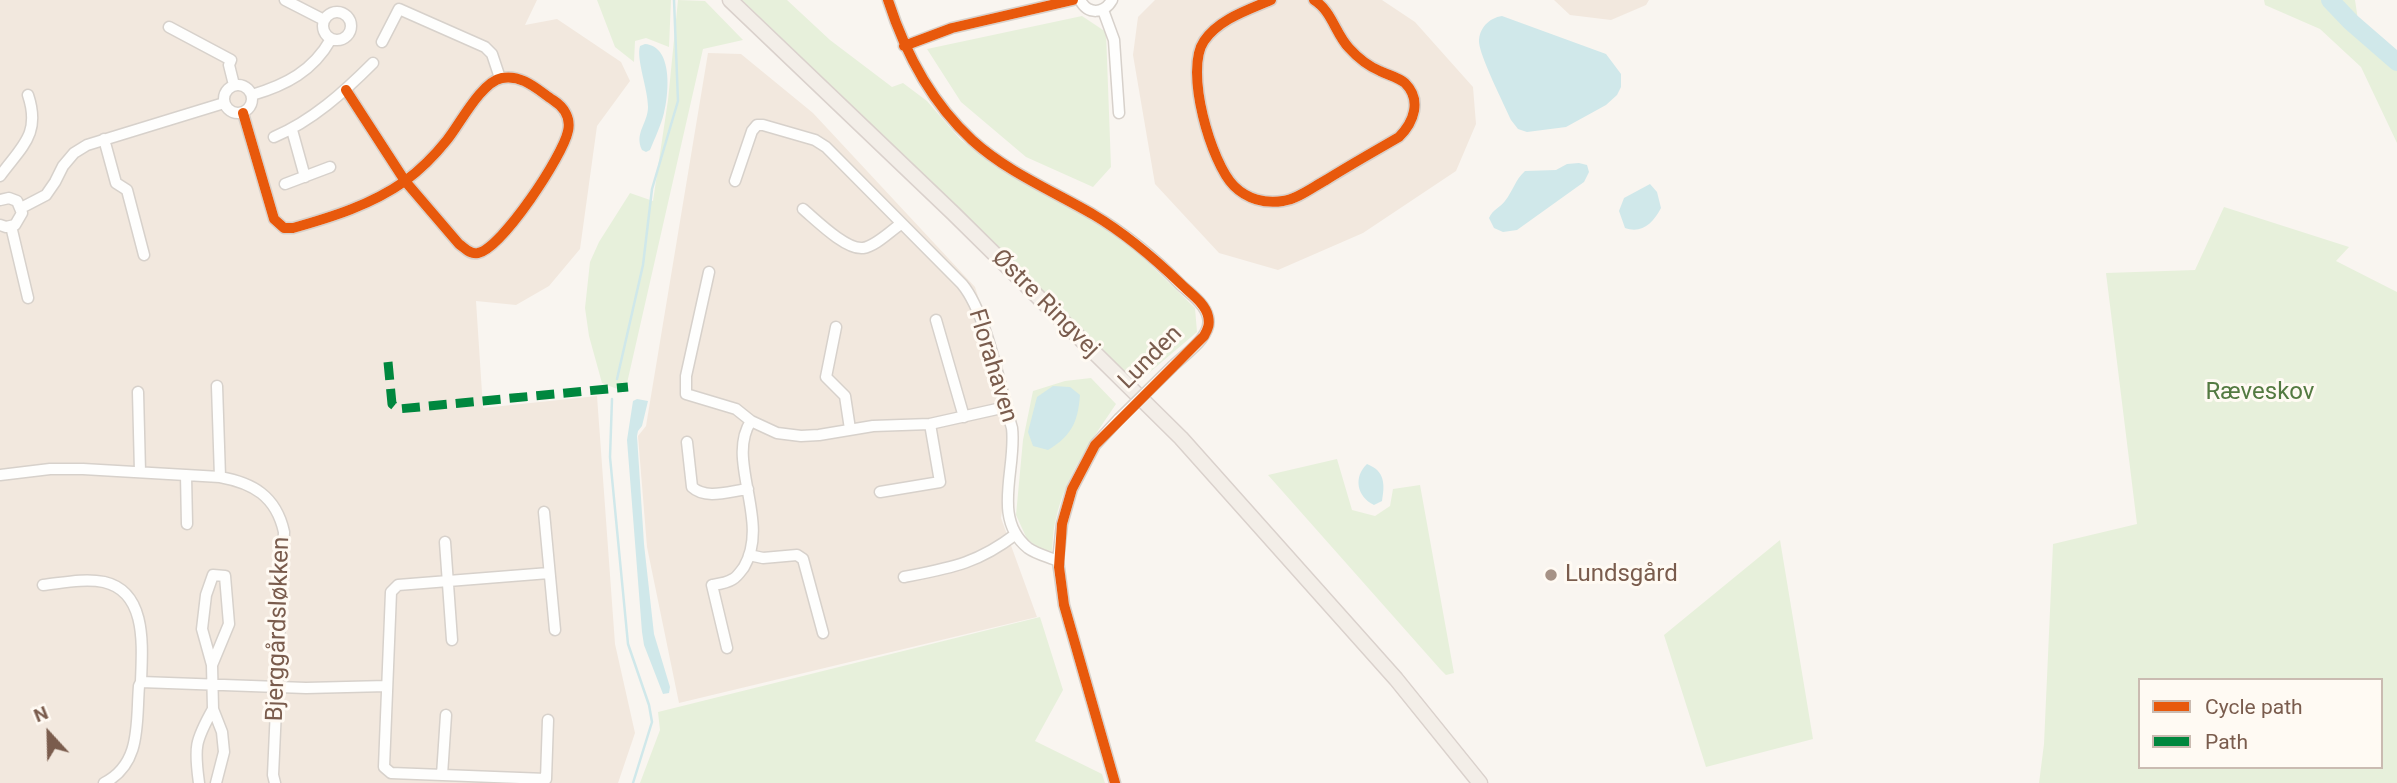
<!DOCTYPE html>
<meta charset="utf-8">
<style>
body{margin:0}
#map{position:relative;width:2397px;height:783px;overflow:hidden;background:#f9f5f0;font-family:Roboto,sans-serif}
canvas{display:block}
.legend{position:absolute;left:2138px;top:678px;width:245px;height:91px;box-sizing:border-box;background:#fffaf3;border:2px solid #cabbb1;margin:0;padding:9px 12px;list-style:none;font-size:21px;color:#7a5c4d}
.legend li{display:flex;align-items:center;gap:14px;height:35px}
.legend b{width:35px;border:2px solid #cabbb1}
.north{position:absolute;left:14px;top:699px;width:70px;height:70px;-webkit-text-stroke:5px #fffaf3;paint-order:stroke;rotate:338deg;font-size:19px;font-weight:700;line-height:28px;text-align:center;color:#7a5c4d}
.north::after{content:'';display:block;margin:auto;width:24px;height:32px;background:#7a5c4d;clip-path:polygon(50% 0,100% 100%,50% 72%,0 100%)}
</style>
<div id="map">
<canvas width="2397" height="783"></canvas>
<ul class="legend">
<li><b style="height:9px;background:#e8590c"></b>Cycle path</li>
<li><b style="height:9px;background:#00873e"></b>Path</li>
</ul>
<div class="north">N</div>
</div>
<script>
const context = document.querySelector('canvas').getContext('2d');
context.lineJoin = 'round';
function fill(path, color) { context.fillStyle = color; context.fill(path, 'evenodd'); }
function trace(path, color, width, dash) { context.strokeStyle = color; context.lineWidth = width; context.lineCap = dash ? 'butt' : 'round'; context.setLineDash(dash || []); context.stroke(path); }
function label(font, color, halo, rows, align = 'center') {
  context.font = font + ' Roboto,sans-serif'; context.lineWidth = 6; context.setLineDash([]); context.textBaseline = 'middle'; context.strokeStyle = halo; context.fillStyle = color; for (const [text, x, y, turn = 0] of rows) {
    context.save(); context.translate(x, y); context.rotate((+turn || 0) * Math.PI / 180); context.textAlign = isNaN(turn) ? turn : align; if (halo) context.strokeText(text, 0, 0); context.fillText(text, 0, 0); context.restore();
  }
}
fill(new Path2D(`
 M 0,0 L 537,0 L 525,25 L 557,19 L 621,62 L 630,81 L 597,126 L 580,249 L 549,286 L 516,305 L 476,301 L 483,408 L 597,396 L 615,644 L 635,733 L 618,783 L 0,783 Z
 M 1155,0 L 1382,0 L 1415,22 L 1473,87 L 1476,124 L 1456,171 L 1363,233 L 1278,270 L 1219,253 L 1155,184 L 1133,55 L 1138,17 Z
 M 1554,0 L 1649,0 L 1646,5 L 1611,20 L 1570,15 Z
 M 708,53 L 741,54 L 813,113 L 975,287 L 1016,414 L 1001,518 L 1037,617 L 679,703 L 647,547 L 638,436 L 646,426 Z`), '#f2e8de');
fill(new Path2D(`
 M 597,0 L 671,0 L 669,47 L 646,38 L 635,41 L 634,62 L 615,47 Z
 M 678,0 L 705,1 L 743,40 L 703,49 L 625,392 L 602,383 L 589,336 L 585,308 L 590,262 L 599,242 L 630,193 L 653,201 L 668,100 Z
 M 742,0 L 787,0 L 830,40 L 892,87 L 903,83 L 927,101 L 960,139 L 996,167 L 1122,237 L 1195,308 L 1197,332 L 1136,384 L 1006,254 Z
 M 2264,0 L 2355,0 L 2358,20 L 2397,56 L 2397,143 L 2361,67 L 2320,29 L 2265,5 Z
 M 1082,16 L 1106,32 L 1111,167 L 1093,187 L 1026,157 L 961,102 L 927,49 Z
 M 2224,207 L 2349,247 L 2336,261 L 2397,292 L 2397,783 L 2039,783 L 2044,744 L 2053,544 L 2137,524 L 2106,273 L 2195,270 ZM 2140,680 L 2381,680 L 2381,767 L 2140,767 Z
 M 1091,378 L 1116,404 C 1092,440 1065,476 1056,519 C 1053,529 1053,540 1052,551 L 1041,550 L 1027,539 L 1016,515 L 1023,440 L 1033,391 L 1065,381 Z
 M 1337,459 L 1352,510 L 1375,516 L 1390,506 L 1393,489 L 1420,485 L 1454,673 L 1446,675 L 1440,669 L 1268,475 Z
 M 1780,540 L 1813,739 L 1706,767 L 1664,635 Z
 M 1040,617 L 1063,690 L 1035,741 L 1102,774 L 1105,783 L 640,783 L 660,730 L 658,712 Z`), '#e7f0db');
fill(new Path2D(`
 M 1502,16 L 1606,54 L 1621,74 L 1621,87 L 1617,95 L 1606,105 L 1566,127 L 1527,132 L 1518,129 L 1511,120 C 1504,104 1480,57 1479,42 C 1479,28 1489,18 1502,16 Z
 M 645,44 C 673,46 669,93 664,113 C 661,125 655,138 650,150 L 646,152 L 642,150 C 634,133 648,123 648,107 C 648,89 636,59 640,46 Z
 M 1579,163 L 1587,165 L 1589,172 L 1584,182 L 1517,230 L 1503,232 L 1494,228 L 1489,218 C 1493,209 1500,208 1505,201 C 1513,191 1515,180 1525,171 L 1556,170 L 1567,164 Z
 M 1650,184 L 1657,192 L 1661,208 C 1653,223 1642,234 1625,228 L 1619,211 L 1624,198 Z
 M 1053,386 L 1070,387 L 1080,395 C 1078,423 1071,436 1048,450 L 1033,446 L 1028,432 L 1037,397 Z
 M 637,399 L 648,401 L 642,426 L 638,431 L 637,436 L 644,544 L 654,634 L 670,687 L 669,693 L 663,694 L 644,645 L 642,632 L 627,440 L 633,401 Z
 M 1367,464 C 1385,471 1385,484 1382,501 L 1374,505 C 1357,497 1353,477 1367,464 Z`), '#d0e8ea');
trace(new Path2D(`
 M 617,379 L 643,265 L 652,189 L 678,101 L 674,0
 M 612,399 L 610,457 L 628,644 L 649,705 L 652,722 L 633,783`), '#d0e8ea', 2.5);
trace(new Path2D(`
 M 2330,0 L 2351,22 L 2397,62`), '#d0e8ea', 18);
const minor = new Path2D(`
 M 285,0 L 324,20
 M 888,0 C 905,53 931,102 972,140 C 1007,172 1053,191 1094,215 C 1126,234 1155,258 1181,285 C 1191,294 1205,304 1208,317 C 1213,336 1185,354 1173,366
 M 1080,0 C 1088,15 1104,14 1112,0
 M 1271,0 C 1248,10 1219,19 1204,41 C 1184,70 1211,163 1234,186 C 1247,199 1265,204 1283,201 C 1298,199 1313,187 1326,180 C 1350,165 1375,151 1399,137 C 1414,122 1422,100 1405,83 C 1398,77 1388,75 1380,71 C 1368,66 1358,58 1349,48 C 1335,33 1332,11 1314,0
 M 1103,10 L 1114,40 L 1119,113
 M323 26a14 14 0 1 1 28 0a14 14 0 1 1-28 0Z
 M 169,27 L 231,60 L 229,65 L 234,85
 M 382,42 L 399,9 L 485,47 L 492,54 L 500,78
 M 904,46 L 952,28 L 1073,0
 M224 99a14 14 0 1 1 28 0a14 14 0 1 1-28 0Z
 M 252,95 C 286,85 313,71 331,39
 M 243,113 L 274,219 L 284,228 L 293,228 C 332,217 371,205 405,181 C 420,170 435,155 447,140 C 460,124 481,82 502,78 C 522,74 538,90 553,100 C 564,107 571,118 568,131 C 563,156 502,248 478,253 C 470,255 465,248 459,244 L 405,181 L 346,90
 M 292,130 L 305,177
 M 274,137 C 312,121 344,92 373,63
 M 104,139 L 116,183 L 127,190 L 144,255
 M 0,176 C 22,146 41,134 28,95
 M 735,181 L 752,131 L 757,125 L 763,125 L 815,140 L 826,147 L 962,284 C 987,314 1000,388 1012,428 C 1017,468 991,518 1028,548 C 1036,554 1049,557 1058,561
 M 285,184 L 330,167
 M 0,200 L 9,198 L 17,201 L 22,213 L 15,225 L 6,227 L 0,225
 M 21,208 L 46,195 L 55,182 L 63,166 L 74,153 L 87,145 L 224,103
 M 803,209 C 816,220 846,250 863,248 C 876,246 890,231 901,224
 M 11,226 L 28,298
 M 709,272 L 686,376 L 686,394 L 736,409 L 751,421 L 777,433 L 801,436 L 819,435 L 873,426 L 930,424 L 1006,407
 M 936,320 L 964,417
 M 836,327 L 826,377 L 845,396 L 850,429
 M 217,386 L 220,477
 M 138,392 L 140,472
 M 687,442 L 692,487 C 706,500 730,491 748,489
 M 0,475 L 50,469 L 83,469 L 220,477 C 253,483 276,496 284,532 L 273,775 L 275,783
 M 186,475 L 187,524
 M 880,492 L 940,482 L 930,424
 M 544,512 L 555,630
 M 445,542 L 452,640
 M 749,555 L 763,558 L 797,555 L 803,559 L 823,633
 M 904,577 C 950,568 977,564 1016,534
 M 43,585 C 62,583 84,578 104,582 C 148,592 142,648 141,682 L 306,688 L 387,686
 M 727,648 L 712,585 C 719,584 727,583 733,579 C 737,577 741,571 744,567 C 771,521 725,460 751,421
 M 212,665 L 229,624 L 225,576 L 213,575 L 206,595 L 202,629 L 212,665 L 213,709 L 222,732 L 224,752 L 216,783
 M 548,720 L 546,779 L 391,773 L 384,767 L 391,592 L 398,585 L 549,573
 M 442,775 L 446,715
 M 104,783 C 142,764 136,722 139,686 L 141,682
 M 199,783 C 194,747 195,741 213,709
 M 1115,783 L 1064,605 L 1058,561 L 1062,524 L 1072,489 L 1095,445 L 1119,419`);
const major = new Path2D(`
 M 730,0 L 953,213 L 1181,438 L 1396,679 L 1480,783`);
trace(minor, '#d7d1cb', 13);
trace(major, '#dad1cc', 17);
trace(minor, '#fefefd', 10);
trace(major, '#f3eee8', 14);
const minorBridge = new Path2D(`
 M 1119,419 L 1173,366`);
trace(minorBridge, '#d7d1cb', 13, []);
trace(minorBridge, '#fefefd', 10);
trace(new Path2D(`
 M 388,362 L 392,404 L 398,409 L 628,387`), '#00873e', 9, [18, 9]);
trace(new Path2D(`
 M 888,0 C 905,53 930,101 972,140 C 1007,172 1053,191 1094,215 C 1126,234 1154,258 1181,284 C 1190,293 1205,303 1208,316 C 1210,324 1208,329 1204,336 L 1095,445 L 1072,489 L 1062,524 L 1059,567 L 1064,605 L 1115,783
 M 1271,0 C 1248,10 1219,19 1204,41 C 1184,70 1211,163 1234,186 C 1247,199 1265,204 1283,201 C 1298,199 1313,187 1326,180 C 1350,165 1375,151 1399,137 C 1414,122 1422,100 1405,83 C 1398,77 1388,75 1380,71 C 1368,66 1358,58 1349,48 C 1335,33 1332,11 1314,0
 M 904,46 L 952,28 L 1073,0
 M 243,113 L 274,219 L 284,228 L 293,228 C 332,217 371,205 405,181 C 420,170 435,155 447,140 C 460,124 481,82 502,78 C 522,74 538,90 553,100 C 564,107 571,118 568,131 C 563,156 502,248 478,253 C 470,255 465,248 459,244 L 405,181 L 346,90`), '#e8590c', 10);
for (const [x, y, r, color] of [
 [1551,575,7,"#a69286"]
]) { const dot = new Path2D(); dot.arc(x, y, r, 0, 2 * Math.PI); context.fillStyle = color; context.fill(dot); trace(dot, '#fffaf3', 2.5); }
label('24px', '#7a5c4d', '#fffaf3', [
 ["Østre Ringvej",1045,304,45],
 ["Lunden",1151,358,-45],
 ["Florahaven",992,366,73],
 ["Bjerggårdsløkken",279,629,-88]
]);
label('24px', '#537a41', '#fffaf3', [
 ["Ræveskov",2260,393]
]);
label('24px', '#7a5c4d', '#fffaf3', [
 ["Lundsgård",1565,575]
], 'left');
</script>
